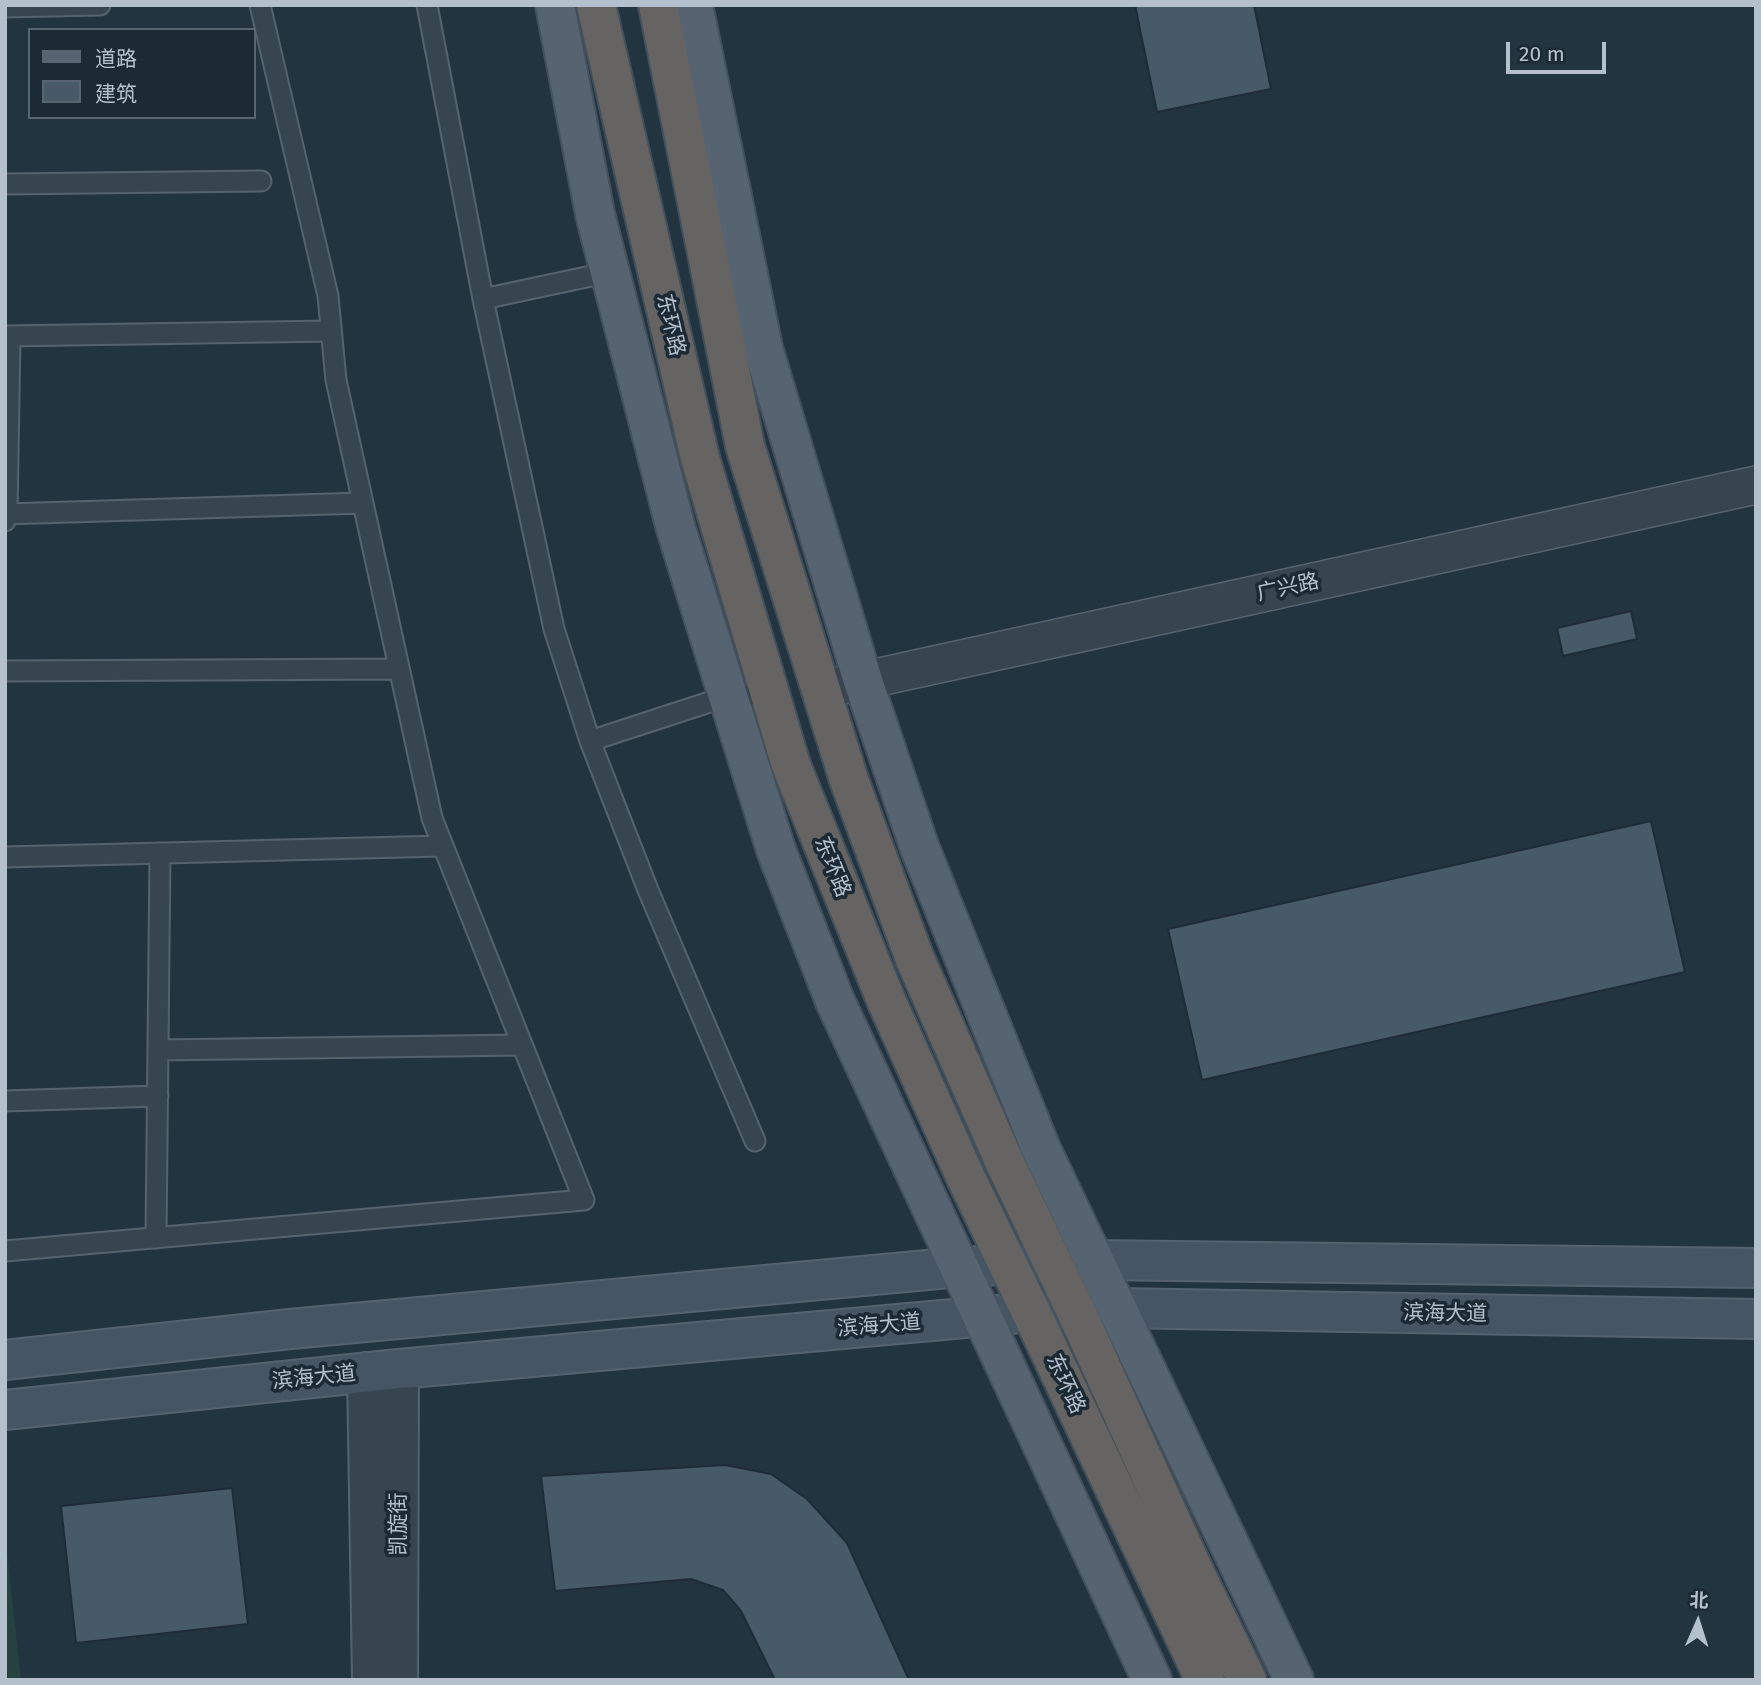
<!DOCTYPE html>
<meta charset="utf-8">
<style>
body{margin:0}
#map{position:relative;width:1761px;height:1685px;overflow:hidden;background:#233441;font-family:"Fira Sans","Noto Sans SC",sans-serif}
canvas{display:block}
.frame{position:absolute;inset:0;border:7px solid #b4c0cb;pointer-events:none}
.legend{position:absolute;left:28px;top:28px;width:228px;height:91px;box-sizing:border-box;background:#1c2a35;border:2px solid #596671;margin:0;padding:9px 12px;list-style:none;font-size:21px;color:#b4c0cb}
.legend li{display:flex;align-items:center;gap:14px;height:35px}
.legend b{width:35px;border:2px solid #596671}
.north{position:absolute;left:1663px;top:1587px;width:70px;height:70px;-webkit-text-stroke:5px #1c2a35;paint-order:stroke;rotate:3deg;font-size:19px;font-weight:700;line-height:28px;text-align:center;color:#b4c0cb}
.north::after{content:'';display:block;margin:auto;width:24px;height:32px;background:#b4c0cb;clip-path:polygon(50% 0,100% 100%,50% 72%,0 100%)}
.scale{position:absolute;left:1506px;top:42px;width:100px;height:32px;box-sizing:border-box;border:4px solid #b4c0cb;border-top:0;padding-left:9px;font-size:21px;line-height:24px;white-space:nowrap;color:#b4c0cb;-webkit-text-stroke:5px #1c2a35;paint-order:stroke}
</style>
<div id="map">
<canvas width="1761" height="1685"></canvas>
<div class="frame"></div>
<ul class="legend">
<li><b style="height:9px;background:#556470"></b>道路</li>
<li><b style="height:19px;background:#475a67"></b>建筑</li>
</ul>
<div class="north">北</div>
<div class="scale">20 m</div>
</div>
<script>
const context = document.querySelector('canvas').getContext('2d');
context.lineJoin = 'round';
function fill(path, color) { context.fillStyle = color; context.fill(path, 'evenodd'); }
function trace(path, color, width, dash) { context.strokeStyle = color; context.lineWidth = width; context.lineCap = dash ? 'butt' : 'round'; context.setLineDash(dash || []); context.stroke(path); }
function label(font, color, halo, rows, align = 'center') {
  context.font = font + ' "Fira Sans","Noto Sans SC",sans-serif'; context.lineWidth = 7; context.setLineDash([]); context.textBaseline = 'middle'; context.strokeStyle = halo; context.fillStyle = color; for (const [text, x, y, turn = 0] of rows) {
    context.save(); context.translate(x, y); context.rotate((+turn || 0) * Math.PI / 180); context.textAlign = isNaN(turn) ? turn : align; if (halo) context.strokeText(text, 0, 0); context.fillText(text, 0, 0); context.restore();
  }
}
fill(new Path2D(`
 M 5,1534 L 21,1680 L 5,1680 Z`), '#254241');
const building = new Path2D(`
 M 1135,5 L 1254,5 L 1271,89 L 1157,112 Z
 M 1631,611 L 1637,639 L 1563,656 L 1557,628 Z
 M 1651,821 L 1685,972 L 1202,1080 L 1168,929 Z
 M 725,1465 L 771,1474 L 807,1499 L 847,1543 L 909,1680 L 775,1680 L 741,1611 L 723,1590 L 691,1579 L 555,1591 L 541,1476 Z
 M 232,1488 L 248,1624 L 76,1643 L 61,1506 Z`);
fill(building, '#475a67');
trace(building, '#1e2c37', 2);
const service = new Path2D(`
 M 427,5 L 483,299 L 554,629 L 590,741 L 648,890 L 755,1141
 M 5,7 L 100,5
 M 5,184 L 261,181
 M 483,299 L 610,272
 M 5,336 L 331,331
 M 5,514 L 363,503
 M 5,521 L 7,514 L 10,336
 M 5,671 L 399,669
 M 590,741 L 728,696 L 770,694
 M 5,857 L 443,846
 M 158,1050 L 522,1045
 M 5,1101 L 158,1096
 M 156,1238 L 160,853
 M 5,1251 L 584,1200 L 432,818 L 336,380 L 328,296 L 260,5`);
const minor = new Path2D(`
 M 820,690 L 1756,485`);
const tertiary = new Path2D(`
 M 367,1372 L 372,1680
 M 398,1680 L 399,1369`);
const secondary = new Path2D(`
 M 5,1360 L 290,1329 L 960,1267 L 1093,1260 L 1756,1268
 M 5,1410 L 399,1369 L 1031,1312 L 1116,1308 L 1756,1319`);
const primary = new Path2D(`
 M 555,5 L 595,214 L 676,529 L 776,850 L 835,1001 L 1152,1680
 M 693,5 L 763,348 L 863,681 L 919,846 L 1041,1149 L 1294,1680`);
const trunk = new Path2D(`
 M 596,5 L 700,458 L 791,765 L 886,1000 L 966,1178 L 1031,1312 L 1205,1680
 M 658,5 L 745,446 L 849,780 L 915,959 L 1005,1163 L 1076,1311 L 1195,1573 L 1247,1680`);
trace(service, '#55636e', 23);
trace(minor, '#55636e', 40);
trace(tertiary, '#55636e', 42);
trace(secondary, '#55636e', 42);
trace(primary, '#44515c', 42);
trace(trunk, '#42505b', 42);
trace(service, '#374550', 19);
trace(minor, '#374550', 37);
trace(tertiary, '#374550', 38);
trace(secondary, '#455564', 38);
trace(primary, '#556470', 38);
trace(trunk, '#666462', 38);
label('21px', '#b4c0cb', '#1c2a35', [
 ["东环路",670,325,77],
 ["广兴路",1288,588,-12],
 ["东环路",832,867,68],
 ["滨海大道",1445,1314,1],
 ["滨海大道",879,1326,-5],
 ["滨海大道",314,1378,-6],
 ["东环路",1065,1384,65],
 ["凯旋街",399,1524,-90]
]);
</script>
